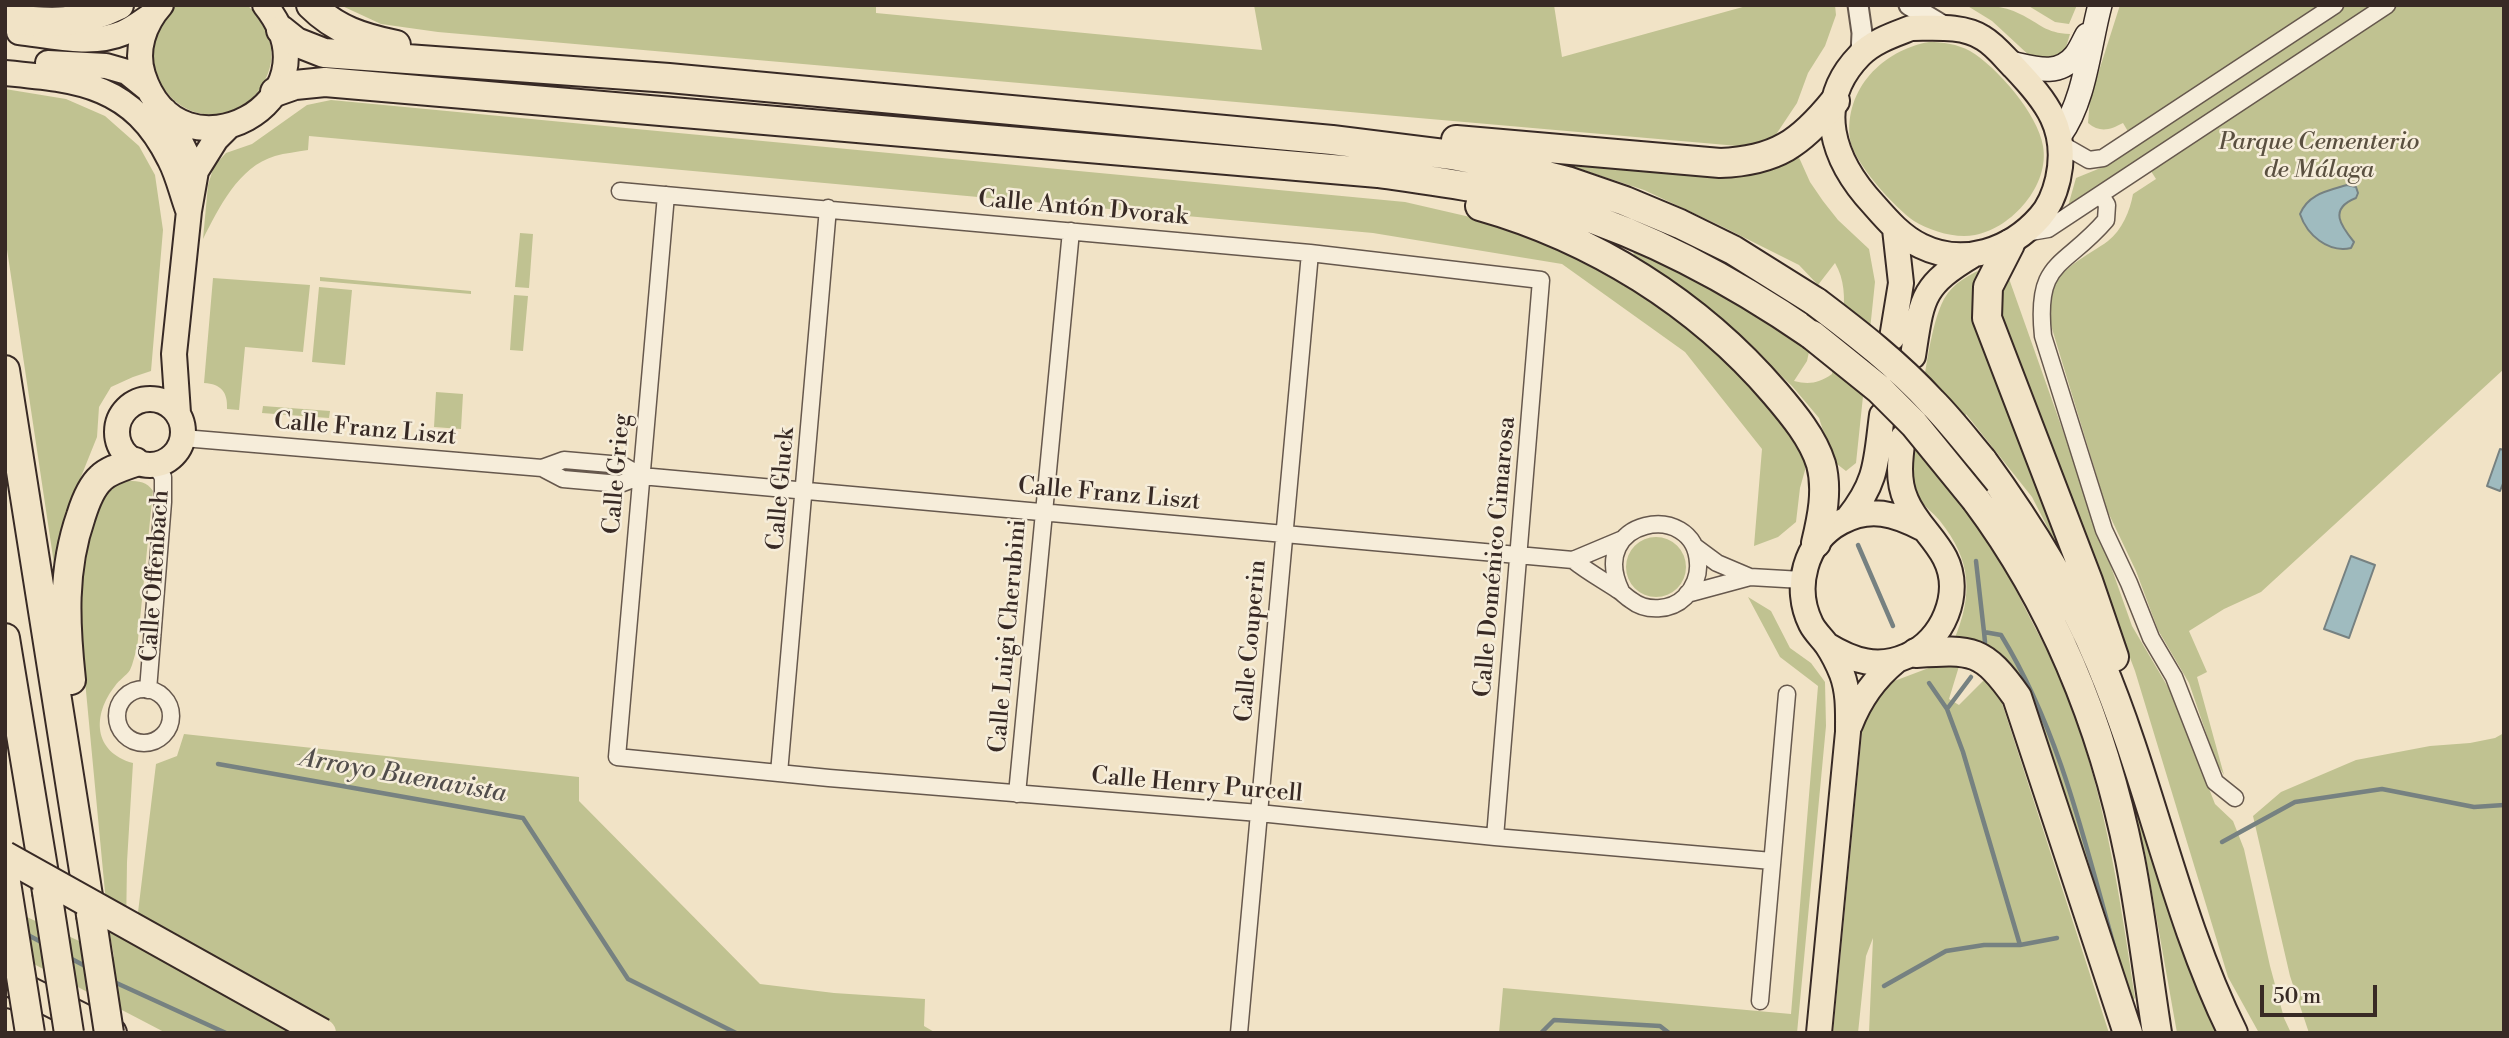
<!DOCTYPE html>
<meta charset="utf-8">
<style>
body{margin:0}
#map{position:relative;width:2509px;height:1038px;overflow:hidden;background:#f1e3c6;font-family:"Libre Bodoni",serif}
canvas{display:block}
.frame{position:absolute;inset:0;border:7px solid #382a25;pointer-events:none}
.scale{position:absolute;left:2260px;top:985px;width:117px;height:32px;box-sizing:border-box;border:4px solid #382a25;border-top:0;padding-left:9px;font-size:21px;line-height:24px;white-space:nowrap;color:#382a25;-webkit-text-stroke:5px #f6edda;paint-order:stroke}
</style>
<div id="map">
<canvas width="2509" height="1038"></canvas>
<div class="frame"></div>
<div class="scale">50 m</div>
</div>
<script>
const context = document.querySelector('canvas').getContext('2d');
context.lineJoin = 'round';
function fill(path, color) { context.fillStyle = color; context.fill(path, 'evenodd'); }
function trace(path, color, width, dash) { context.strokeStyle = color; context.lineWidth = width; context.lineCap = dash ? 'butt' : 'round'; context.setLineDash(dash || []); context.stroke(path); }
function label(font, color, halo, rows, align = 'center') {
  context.font = font + ' "Libre Bodoni",serif'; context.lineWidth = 5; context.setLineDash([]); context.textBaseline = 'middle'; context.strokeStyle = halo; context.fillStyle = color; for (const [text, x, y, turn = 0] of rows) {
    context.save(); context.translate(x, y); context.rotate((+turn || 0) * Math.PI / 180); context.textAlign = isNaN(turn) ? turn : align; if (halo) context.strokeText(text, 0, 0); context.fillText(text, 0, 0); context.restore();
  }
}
fill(new Path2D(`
 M 177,5 L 247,5 C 263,19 274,40 271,62 C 268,78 260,93 247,102 C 186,147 115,61 177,5 Z
 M 340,5 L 876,5 L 876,13 L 1262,50 L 1254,5 L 1554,5 L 1562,57 L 1750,5 L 1835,5 L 1836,15 L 1825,46 L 1808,73 L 1797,103 L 1771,142 L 1738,146 L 438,32 L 381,24 Z
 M 1966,5 C 1984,5 2003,5 2020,14 C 2041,24 2045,33 2070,34 L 2064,54 L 2054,58 L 2032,58 L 1992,21 Z
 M 2027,5 L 2077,5 L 2069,24 L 2055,22 Z
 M 2120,5 L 2504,5 L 2504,369 L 2261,592 L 2224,609 L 2189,631 L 2207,672 L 2197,677 L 2224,775 L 2216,762 L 2189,683 L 2158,630 L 2136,571 L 2107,510 L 2050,322 C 2050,314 2048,303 2050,295 C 2056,269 2089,255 2108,241 C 2122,230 2130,211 2133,194 L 2156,179 L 2142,157 L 2068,206 L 2076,178 L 2103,167 L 2136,145 L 2123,123 C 2110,130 2100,133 2088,123 L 2090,99 Z
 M 1929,42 C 1943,42 1957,44 1970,51 C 1997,67 2038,114 2043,146 C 2050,185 2012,228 1975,235 C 1956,239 1930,231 1914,221 C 1895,208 1853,162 1850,139 C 1844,89 1883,50 1929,42 Z
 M 5,89 L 66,99 L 105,116 L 139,146 L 155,175 L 163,230 L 151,371 L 133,377 L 111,387 L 99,407 L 97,437 L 64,519 L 57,584 L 5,236 Z
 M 331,100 L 1405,202 L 1483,220 L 1565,250 L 1623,279 L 1687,324 L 1738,367 L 1795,437 L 1807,463 L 1800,488 L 1796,522 L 1778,537 L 1754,546 L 1762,449 L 1685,352 L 1562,264 L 1373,233 L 309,136 L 308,150 C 297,152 285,153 275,156 C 238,167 219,208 203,239 L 208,185 L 214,166 L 226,153 L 252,144 L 307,105 Z
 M 1797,153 L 1810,182 L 1823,201 L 1838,220 L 1869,249 L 1875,282 L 1856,463 L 1846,471 L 1833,461 L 1819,418 L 1792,386 L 1727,324 L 1660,275 L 1635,261 L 1633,250 C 1695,279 1754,310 1809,352 L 1807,361 L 1794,381 C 1809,385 1819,383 1832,374 C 1838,340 1854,295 1835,263 L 1818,285 L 1799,265 L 1721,226 L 1644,190 L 1556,161 Z
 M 520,233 L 533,234 L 529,288 L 515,287 Z
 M 1986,267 L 2082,585 L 2053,538 L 2032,497 L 1966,414 L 1950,487 C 1981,526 2006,569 2028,614 C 2039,636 2052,658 2061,681 C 2103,781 2119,891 2135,998 L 2129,1003 L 2031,719 L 1954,640 C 1973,595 1972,561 1940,521 C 1932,511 1921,505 1916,493 C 1913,484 1911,470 1911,461 C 1912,446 1916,429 1919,414 C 1924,383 1930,325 1944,299 C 1954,282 1969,275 1986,267 Z
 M 2007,273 L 2132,626 L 2172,694 L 2215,804 L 2233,821 L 2244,849 L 2270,966 L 2284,1018 L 2291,1033 L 2259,1033 L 2228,977 L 2135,671 L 1999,312 L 1999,288 Z
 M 320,277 L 471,291 L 471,294 L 320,281 Z
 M 213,278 L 310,285 L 303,352 L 245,347 L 239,410 L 227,409 C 228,392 221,384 204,383 Z
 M 319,287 L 352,290 L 345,365 L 312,362 Z
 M 514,295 L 528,296 L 523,351 L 510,350 Z
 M 436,392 L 463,394 L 461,429 L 434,427 Z
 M 263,406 L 330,411 L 329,418 L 262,413 Z
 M 123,481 C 136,481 146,480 153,491 L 137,649 C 134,656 133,664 130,670 C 126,676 119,680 115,686 C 92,715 93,752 133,763 L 127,862 L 126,933 L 135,937 L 156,764 L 177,756 L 184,734 L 579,777 L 579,801 L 760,984 L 834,993 L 925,999 L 924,1026 L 936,1033 L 166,1033 L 5,949 L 5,907 L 114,957 L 108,924 L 79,617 C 80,588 86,509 109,489 C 112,486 119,483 123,481 Z
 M1626 567a30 30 0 1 1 60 0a30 30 0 1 1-60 0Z
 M 1748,597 L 1771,611 L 1790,648 L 1811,663 L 1825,682 L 1826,726 L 1797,1033 L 1499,1033 L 1503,988 L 1791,1014 L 1818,686 L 1780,657 Z
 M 1942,663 L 1960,663 L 1949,699 L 1959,705 L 1988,676 L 2000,697 L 2109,1033 L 1869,1033 L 1873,938 L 1866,956 L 1858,1033 L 1833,1033 L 1863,722 L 1881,686 Z
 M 2504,733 L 2504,1033 L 2309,1033 L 2290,976 L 2253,816 L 2281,792 L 2356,760 L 2430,746 L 2470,743 L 2495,738 Z
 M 2116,734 L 2160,885 L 2213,1020 L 2220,1033 L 2177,1033 L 2145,853 L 2112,735 Z`), '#c0c291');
const water = new Path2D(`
 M 2347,185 L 2356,187 L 2358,193 L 2356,198 C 2328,209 2341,226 2354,242 L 2351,248 C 2328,253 2307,235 2300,214 C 2308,194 2327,191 2347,185 Z
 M 2500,449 L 2504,450 L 2504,481 L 2500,491 L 2487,486 Z
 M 2351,556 L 2375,565 L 2349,638 L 2324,629 Z`);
fill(water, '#9fbbbf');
trace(water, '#768181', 2);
trace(new Path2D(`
 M 1858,545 L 1893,626
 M 1976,561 L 1984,632 L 1985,642 L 1982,647
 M 1984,632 L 2001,635 C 2060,731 2085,843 2115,950
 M 1929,683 L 1947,709 L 1963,752 L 2020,945
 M 1947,709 L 1971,677
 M 218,764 L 523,818 L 628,979 L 736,1033
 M 2222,842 L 2295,802 L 2382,789 L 2474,807 L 2504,805
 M 26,934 L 43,943
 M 66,956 L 89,968
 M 112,981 L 226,1033
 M 1884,986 L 1946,951 L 1984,945 L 2020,945 L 2057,938
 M 1541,1033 L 1554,1020 L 1660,1026 L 1669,1033`), '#768181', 4.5);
const minor = new Path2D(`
 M 2061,144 L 2089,160 L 2103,158 L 2335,5
 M 620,191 L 1310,253 L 1541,280 L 1495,837
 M 666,195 L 617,757 L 829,778 L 1259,813 L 1495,837 L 1772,861
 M 2101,195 L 2107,205 L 2106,220 C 2064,269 2035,259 2043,336 L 2104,530 L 2129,583 L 2151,638 L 2174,677 L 2215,782 L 2235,798
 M 2025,233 L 2048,229 L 2387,5
 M 183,438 L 542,468 L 564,460 L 622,465 L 641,476
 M 542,468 L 563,479 L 620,484 L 641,476 L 1573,560 L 1623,539
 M 1694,546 L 1717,563 L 1750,577
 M 1573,560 C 1588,572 1603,580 1618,590 C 1623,593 1626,597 1631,600 C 1646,612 1671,611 1685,597 C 1694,588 1699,575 1698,563 C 1695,499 1586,519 1621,591
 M 1687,594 L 1750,577 L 1802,580
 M117 716a27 27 0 1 1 54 0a27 27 0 1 1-54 0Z
 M 148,690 L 163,502 L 163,477 L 155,465
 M 779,773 L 828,208
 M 1017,794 L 1071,231
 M 1760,1001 L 1787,694
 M 1239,1033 L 1310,253`);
const tertiary = new Path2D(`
 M 1858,5 L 1862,33 L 1861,54
 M 1909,5 L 1947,28`);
const secondary = new Path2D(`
 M 2010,63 C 2034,68 2058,77 2075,56 C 2080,50 2083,42 2087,35
 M 2060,135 C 2085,101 2089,46 2100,5`);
const primary = new Path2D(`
 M 161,5 C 144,24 135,50 143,75 C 179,187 343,102 265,5
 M 1911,28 C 1934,28 1963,25 1983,38 C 1995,45 2005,58 2014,67 C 2047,102 2069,129 2058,179 C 2055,192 2050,206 2040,217 C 2011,250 1964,267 1921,246 C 1902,237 1888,221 1874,205 C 1833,161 1812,104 1860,55 C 1874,41 1893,35 1911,28 Z
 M 19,32 C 52,36 92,46 123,33 C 133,29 143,21 152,15
 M 48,63 L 106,66 L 127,72 L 148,89
 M 5,73 C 80,80 133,85 170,160 C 178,175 182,194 188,210
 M 165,111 L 186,153 L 189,182
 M 1892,338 L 1901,283 L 1895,229
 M 1913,356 C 1922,298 1921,286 1973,255
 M117 432a33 33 0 1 1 66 0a33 33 0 1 1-66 0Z
 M 178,413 L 174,354 L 189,211 L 196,171 L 216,139 L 229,126
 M 1848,518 C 1878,481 1876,460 1882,415
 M 1827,645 C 1853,661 1878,669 1907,656 C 1943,641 1963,593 1945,558 C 1934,537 1915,522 1906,500 C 1897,480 1900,458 1903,437
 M 1850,725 C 1860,699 1874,679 1896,661
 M 1819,1033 L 1848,732 C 1848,712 1849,693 1842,674 C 1838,664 1833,654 1827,645 C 1822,638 1815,632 1811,624 C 1793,588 1805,541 1841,522 C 1870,506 1895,514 1922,528`);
const motorway = new Path2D(`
 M 311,5 C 336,30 363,38 396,45
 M 5,19 C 50,23 77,26 119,5
 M 281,30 L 296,42 L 324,53 L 669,78 L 1332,140 L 1452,155 L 1508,166 L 1567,181 L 1625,201 L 1680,224 L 1733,250 L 1816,302
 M 275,92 L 295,85 L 325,82 L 1378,173 C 1441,182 1505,190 1566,210 C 1655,238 1735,282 1812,335
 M 1456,140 L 1720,163 C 1776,161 1801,143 1835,101
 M 1480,206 C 1593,238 1698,303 1775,393 C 1793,414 1813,438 1821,464 C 1828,490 1822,518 1816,543
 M 2010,244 L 1988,287 L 1987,318 L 2088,581 L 2114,657
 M 5,370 L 91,915
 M 1982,460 C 2028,523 2070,590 2100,662 C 2151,783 2175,915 2233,1033
 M 1976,500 C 2055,606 2104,730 2130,859 C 2141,916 2148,975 2157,1033
 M 5,638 L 47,892
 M 1916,653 C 1973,649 1983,649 2017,697 L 2128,1033
 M 71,680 C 65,624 62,570 81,516 C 85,503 91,487 101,478 C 109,470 124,466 135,462
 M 5,979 L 112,1033
 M 5,1023 L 25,1033`);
trace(minor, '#66584d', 19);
trace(tertiary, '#66584d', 23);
trace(secondary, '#382a25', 26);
trace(primary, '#382a25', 28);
trace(motorway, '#382a25', 32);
trace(minor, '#f6edda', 16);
trace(tertiary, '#f6edda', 19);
trace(secondary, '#f6edda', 23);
trace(primary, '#f1e3c6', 24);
trace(motorway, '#f1e3c6', 28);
const motorwayBridge = new Path2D(`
 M 1816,302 C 1857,333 1897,364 1932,402 C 1950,420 1966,441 1982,460
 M 1812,335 L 1879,389 L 1914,424 L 1976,500
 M 5,856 L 322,1033
 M 5,876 L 30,1033
 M 47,892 L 69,1033
 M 91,915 L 109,1033`);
trace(motorwayBridge, '#382a25', 32, []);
trace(motorwayBridge, '#f1e3c6', 28);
label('italic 24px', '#5a5040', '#f6edda', [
 ["Parque Cementerio",2319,143],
 ["de Málaga",2319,171]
]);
label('24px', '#382a25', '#f6edda', [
 ["Calle Antón Dvorak",1083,209,5],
 ["Calle Franz Liszt",365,430,5],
 ["Calle Grieg",618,474,-85],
 ["Calle Gluck",782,489,-85],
 ["Calle Franz Liszt",1109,495,5],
 ["Calle Doménico Cimarosa",1496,557,-85],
 ["Calle Offenbach",156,576,-86],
 ["Calle Luigi Cherubini",1009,636,-85],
 ["Calle Couperin",1252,641,-85],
 ["Calle Henry Purcell",1197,786,5]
]);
label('italic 26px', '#524e4c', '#f6edda', [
 ["Arroyo Buenavista",403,777,10]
]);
</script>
